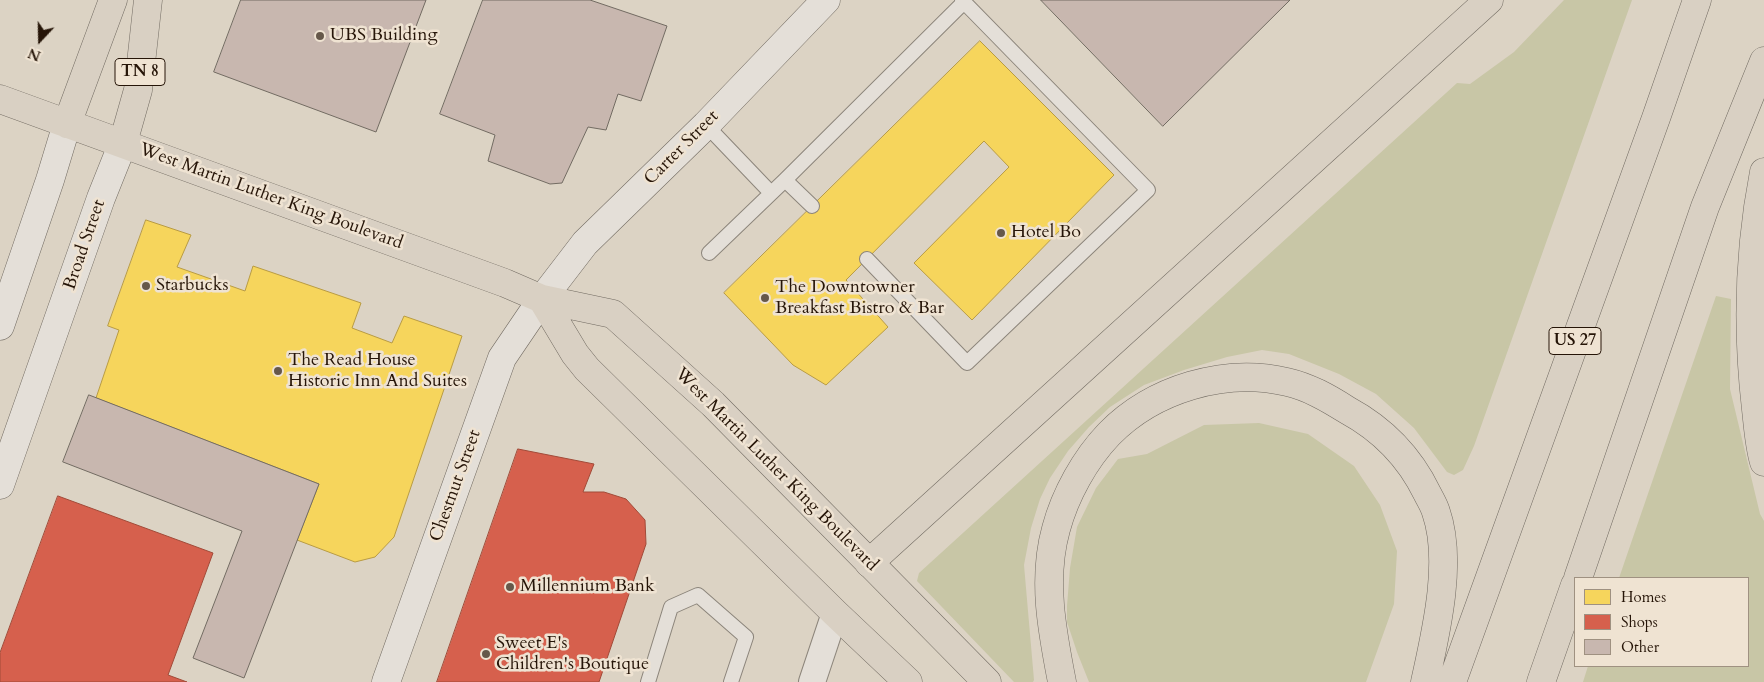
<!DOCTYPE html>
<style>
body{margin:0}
#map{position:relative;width:1764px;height:682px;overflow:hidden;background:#dcd3c4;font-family:Cardo,serif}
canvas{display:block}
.legend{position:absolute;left:1574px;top:577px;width:175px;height:90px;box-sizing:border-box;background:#efe3d2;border:1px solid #9f9181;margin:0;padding:6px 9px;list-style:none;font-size:15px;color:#261508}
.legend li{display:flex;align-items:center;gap:10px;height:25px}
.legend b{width:25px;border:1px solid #9f9181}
.north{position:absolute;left:15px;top:15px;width:50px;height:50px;-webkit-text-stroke:4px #efe3d2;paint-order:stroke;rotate:201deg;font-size:14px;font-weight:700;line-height:20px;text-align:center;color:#261508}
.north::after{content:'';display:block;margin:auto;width:18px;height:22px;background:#261508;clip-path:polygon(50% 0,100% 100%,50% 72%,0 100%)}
</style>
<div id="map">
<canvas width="1764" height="682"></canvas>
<ul class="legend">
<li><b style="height:14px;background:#f6d55c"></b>Homes</li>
<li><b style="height:14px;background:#d6604d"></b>Shops</li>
<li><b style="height:14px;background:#c8b7af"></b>Other</li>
</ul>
<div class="north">N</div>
</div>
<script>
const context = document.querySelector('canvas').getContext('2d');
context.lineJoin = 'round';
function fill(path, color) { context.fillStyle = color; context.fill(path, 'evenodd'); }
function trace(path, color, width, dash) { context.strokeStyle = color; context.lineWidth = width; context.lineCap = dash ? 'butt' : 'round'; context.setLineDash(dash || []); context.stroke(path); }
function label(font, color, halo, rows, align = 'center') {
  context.font = font + ' Cardo,serif'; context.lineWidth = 5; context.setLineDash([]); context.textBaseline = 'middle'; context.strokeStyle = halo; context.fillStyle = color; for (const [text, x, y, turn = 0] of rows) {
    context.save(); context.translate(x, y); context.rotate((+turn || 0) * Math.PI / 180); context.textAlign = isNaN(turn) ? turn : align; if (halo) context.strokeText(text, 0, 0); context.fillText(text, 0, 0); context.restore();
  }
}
fill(new Path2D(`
 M 1564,0 L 1632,0 L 1474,446 L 1463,470 L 1454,475 L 1447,472 L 1414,428 L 1376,394 L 1339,374 L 1289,354 L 1262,350 L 1227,357 L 1184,370 L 1144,385 L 1110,407 L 1089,427 L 1068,451 L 1050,478 L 1040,499 L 1031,528 L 1024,565 L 1034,680 L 1033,682 L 1014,682 L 917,581 L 919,573 L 1457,83 L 1470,84 L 1514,52 Z
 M 1716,296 L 1731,299 L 1730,389 L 1760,514 L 1764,521 L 1764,682 L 1583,682 L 1588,666 L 1748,666 L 1748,578 L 1619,578 Z
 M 1259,423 L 1308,434 L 1354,466 L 1380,505 L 1397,551 L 1394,604 L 1366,682 L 1089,682 L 1077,652 L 1067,622 L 1067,606 L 1070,568 L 1077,527 L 1096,488 L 1118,459 L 1147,454 L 1204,425 Z`), '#c8c6a6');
const homes = new Path2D(`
 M 980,41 L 1114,175 L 972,320 L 914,263 L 1009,167 L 984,141 L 846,280 L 888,327 L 826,385 L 793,365 L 724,293 Z
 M 146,220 L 191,235 L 177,267 L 245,291 L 253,266 L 361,303 L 352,328 L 392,343 L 404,316 L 462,336 L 394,537 L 375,557 L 355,562 L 297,540 L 319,484 L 96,398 L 119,330 L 108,326 Z`);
fill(homes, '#f6d55c');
trace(homes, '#b89b43', 1);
const shops = new Path2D(`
 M 518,449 L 594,464 L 583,492 L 604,492 L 626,499 L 645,520 L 646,544 L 599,682 L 437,682 Z
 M 58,496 L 213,553 L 168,675 L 187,682 L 0,682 L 0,653 Z`);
fill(shops, '#d6604d');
trace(shops, '#a14a38', 1);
const building = new Path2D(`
 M 241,0 L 426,0 L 376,132 L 214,72 Z
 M 483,0 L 590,0 L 667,26 L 641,101 L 618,94 L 606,130 L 588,127 L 562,183 L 550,184 L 488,161 L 495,135 L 440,114 Z
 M 1041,0 L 1290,0 L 1163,126 Z
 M 89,395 L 319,484 L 244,678 L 193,658 L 242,531 L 63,462 Z`);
fill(building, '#c8b7af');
trace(building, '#726b62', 1);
const lane = new Path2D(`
 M 706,125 L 771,193
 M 785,180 L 812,206
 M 709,253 L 785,180 L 964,2 L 962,0
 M 867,259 L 967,363 L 1148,190 L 964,2
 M 648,682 L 671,607 L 698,595 L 746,637 L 731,682`);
const street = new Path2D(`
 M 812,682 L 835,613`);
const secondary = new Path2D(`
 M 0,326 L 50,180 L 67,124
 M 0,485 L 101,198 L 123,143
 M 386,682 L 502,358 L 542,299 L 585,243 L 706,125 L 826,0`);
const primary = new Path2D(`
 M 0,99 L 505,283 L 542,299 L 613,314 L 713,404 L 987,682
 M 67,124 L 113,0
 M 123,143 L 138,90 L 148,0
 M 542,299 L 575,354 L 587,369 L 835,613 L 908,682`);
const highway = new Path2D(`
 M 1764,172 C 1749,249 1747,332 1756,409 C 1758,427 1759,445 1764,462
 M 869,563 L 1489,0
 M 1578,578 L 1705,207 L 1764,61
 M 1062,682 C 1052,631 1042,579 1056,529 C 1065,495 1085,459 1109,434 C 1153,389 1225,367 1287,382 C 1309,387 1328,398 1347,410 C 1382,429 1410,458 1427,493 C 1430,499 1434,505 1436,512 C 1453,561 1436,632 1425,682
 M 1452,682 L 1656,118 L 1697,0
 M 1541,682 L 1575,585`);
trace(lane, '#8c857b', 16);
trace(street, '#8c857b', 28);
trace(secondary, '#726b62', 29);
trace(primary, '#726b62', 29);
trace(highway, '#726b62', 29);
trace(lane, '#e4dfd8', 14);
trace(street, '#e4dfd8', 26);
trace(secondary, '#e4dfd8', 28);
trace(primary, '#d9d0c3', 28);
trace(highway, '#d9d0c3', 28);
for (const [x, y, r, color] of [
 [320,36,5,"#66584a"],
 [1001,233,5,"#66584a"],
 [146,286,5,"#66584a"],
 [765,298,5,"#66584a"],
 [278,371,5,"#66584a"],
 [510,587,5,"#66584a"],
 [486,654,5,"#66584a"]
]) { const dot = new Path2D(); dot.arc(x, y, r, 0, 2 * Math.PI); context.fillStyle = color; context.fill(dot); trace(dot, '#efe3d2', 2); }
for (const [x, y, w] of [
 [140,72,50],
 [1575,341,52]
]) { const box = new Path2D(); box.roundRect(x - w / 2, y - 13.5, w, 27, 4); context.fillStyle = '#efe3d2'; context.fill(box); trace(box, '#261508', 1); }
label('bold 16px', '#261508', null, [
 ["TN 8",140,72],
 ["US 27",1575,341]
]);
label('18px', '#261508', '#efe3d2', [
 ["UBS Building",330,36],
 ["Hotel Bo",1011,233],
 ["Starbucks",156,286],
 ["The Downtowner",775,288],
 ["Breakfast Bistro & Bar",775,309],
 ["The Read House",288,361],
 ["Historic Inn And Suites",288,382],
 ["Millennium Bank",520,587],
 ["Sweet E's",496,644],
 ["Children's Boutique",496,665]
], 'left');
label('18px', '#261508', '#efe3d2', [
 ["Carter Street",682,148,-45],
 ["West Martin Luther King Boulevard",271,197,20],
 ["Broad Street",85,245,-71],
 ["West Martin Luther King Boulevard",776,470,45],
 ["Chestnut Street",456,486,-70]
]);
</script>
